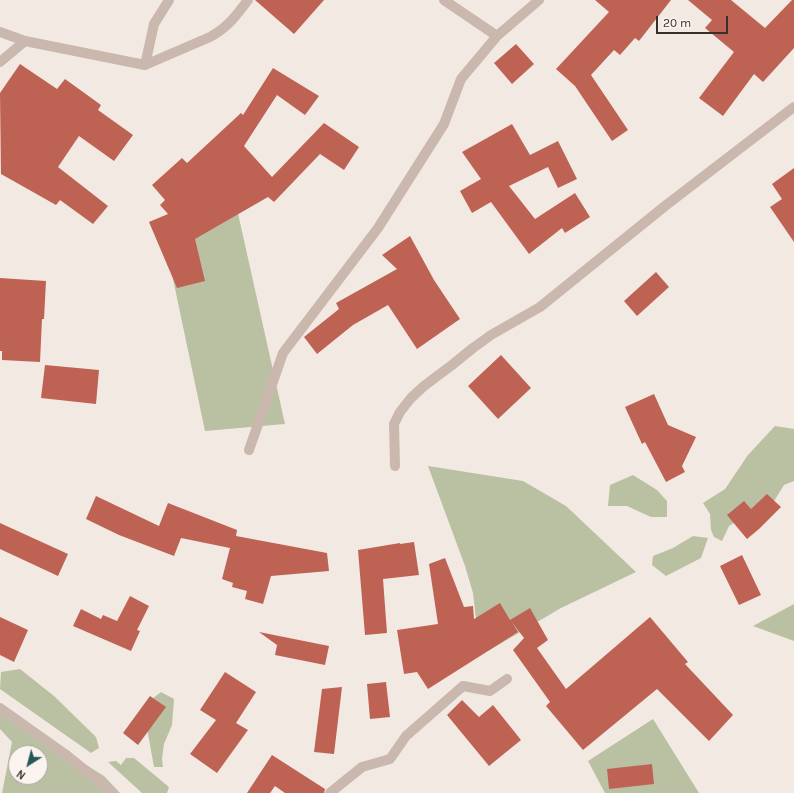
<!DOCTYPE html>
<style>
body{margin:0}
#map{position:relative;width:794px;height:793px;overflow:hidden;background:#f2e9e2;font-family:Karla,sans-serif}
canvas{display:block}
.north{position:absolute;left:8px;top:745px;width:40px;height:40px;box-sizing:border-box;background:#faf3ee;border:1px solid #ada4a0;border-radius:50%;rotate:216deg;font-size:11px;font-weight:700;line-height:16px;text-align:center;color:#392e2c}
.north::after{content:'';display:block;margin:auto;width:14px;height:18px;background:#245856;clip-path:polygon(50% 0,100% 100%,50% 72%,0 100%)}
.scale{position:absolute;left:656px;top:16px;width:72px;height:18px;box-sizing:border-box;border:2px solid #392e2c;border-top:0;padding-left:5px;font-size:12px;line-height:14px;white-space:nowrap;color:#392e2c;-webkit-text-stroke:3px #faf3ee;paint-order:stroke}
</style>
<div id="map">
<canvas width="794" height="793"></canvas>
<div class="north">N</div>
<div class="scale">20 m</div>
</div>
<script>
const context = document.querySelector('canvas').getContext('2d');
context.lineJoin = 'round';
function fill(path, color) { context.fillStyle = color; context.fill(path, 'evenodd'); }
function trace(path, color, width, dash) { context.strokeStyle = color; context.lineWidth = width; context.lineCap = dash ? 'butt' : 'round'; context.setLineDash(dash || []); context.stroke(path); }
fill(new Path2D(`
 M 233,191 L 285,424 L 205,431 L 161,222 Z
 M 775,426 L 794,429 L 794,481 L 784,485 L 771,506 L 745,516 L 729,526 L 722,541 L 714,537 L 711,530 L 710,514 L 703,503 L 725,489 L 748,455 Z
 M 428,466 L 523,481 L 566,506 L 636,572 L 561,608 L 488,651 L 476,619 L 473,593 L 465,566 Z
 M 633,475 L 657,490 L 667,501 L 667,517 L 651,517 L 627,506 L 608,506 L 610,485 Z
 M 693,536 L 708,538 L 701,558 L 666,576 L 652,565 L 653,556 L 673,548 Z
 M 794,604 L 794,641 L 753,626 Z
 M 20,669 L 54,696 L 96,737 L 99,748 L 91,753 L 0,689 L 1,672 Z
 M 161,692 L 174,699 L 172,725 L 164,744 L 162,759 L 163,767 L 154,767 L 143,706 Z
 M 0,708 L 35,733 L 104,776 L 120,793 L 2,793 L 12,742 L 0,729 ZM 16,753 L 40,753 L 40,777 L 16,777 Z
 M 653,719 L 699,793 L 605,793 L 588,761 Z
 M 126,758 L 134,758 L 169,787 L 167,793 L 142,793 L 108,762 L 116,761 L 121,765 Z`), '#bac1a2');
fill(new Path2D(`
 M 255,0 L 324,0 L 294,34 Z
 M 595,0 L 671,0 L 639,41 L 635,38 L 620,55 L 614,50 L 591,75 L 628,130 L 612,141 L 575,86 L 556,69 L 609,12 Z
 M 688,0 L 731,0 L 765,28 L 792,0 L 794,0 L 794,48 L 763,82 L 754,74 L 723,116 L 699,98 L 734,52 L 705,28 L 712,20 Z
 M 516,44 L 534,64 L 512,84 L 494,63 Z
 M 20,64 L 57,89 L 65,79 L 101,105 L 98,110 L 133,135 L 114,161 L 79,136 L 58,167 L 108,206 L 93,224 L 60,200 L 56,205 L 1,174 L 0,93 Z
 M 273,68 L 319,96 L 305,115 L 277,95 L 244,146 L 272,177 L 324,123 L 359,147 L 344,170 L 320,154 L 274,202 L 268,197 L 195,239 L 205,281 L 177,288 L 149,222 L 168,214 L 160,205 L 165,200 L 152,185 L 182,158 L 187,163 L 241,113 L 243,115 Z
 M 512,124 L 530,155 L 558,141 L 577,179 L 558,188 L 548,167 L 509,186 L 535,219 L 575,193 L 590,217 L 565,233 L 562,228 L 529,254 L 491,202 L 472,213 L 460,191 L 481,179 L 462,152 Z
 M 794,168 L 794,242 L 770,207 L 782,199 L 772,184 Z
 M 410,236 L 434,280 L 460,319 L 417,349 L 388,305 L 353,325 L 317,354 L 304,337 L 339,309 L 336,303 L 397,269 L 382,255 Z
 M 656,272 L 669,287 L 637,316 L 624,301 Z
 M 0,278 L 46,281 L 44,319 L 42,319 L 40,362 L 2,360 L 2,351 L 0,351 Z
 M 501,355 L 531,388 L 498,419 L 468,386 Z
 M 45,365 L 99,370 L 96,404 L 41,398 Z
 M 654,394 L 668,425 L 696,437 L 682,466 L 685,472 L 666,482 L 645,442 L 642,444 L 625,407 Z
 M 767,494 L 781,507 L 759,529 L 747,539 L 727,515 L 744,501 L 751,509 Z
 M 96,496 L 159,526 L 168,503 L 237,530 L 236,536 L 327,553 L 329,571 L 271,576 L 263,604 L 245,599 L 247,591 L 232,587 L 233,583 L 222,579 L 230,548 L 181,538 L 174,556 L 119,535 L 86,519 Z
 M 0,523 L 68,554 L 58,576 L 0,549 Z
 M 414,542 L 419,575 L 383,579 L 387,633 L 365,635 L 358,550 L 400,543 L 400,544 Z
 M 742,555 L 761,595 L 739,605 L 720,566 Z
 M 445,558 L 464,607 L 473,606 L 474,619 L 500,603 L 510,620 L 530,608 L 548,640 L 537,648 L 566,689 L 650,617 L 688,662 L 685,664 L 733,715 L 709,741 L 657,689 L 583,750 L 546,706 L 550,702 L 513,650 L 524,638 L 511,621 L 518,632 L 428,689 L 417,672 L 404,674 L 397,630 L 438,624 L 429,564 Z
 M 130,596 L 149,606 L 137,630 L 140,631 L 131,651 L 73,626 L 81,609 L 101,619 L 103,615 L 117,621 Z
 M 0,617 L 28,630 L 14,662 L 0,655 Z
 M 259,632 L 329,646 L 325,665 L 275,655 L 277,645 Z
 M 225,672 L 256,692 L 236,723 L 248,730 L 217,773 L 190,754 L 216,720 L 200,710 Z
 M 386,682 L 390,717 L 370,719 L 367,684 Z
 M 342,687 L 334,754 L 314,752 L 322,689 Z
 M 150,696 L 166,707 L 138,745 L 123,733 Z
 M 462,700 L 479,717 L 493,705 L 521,740 L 489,766 L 447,715 Z
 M 272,755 L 325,789 L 324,793 L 285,793 L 275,786 L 270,793 L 247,793 Z
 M 652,764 L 654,784 L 609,789 L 607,769 Z`), '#be6254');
trace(new Path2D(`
 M 444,0 L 497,36 L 539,0
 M 0,32 L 25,41
 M 0,62 L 25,41 L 145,65 L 210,37 C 228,27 236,16 248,0
 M 145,65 L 154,24 L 169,0
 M 249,450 L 283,353 L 378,228 L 444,124 L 461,79 L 497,36
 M 395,466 L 394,424 L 400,412 L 411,398 L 424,386 L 452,365 L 473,348 L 491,335 L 540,307 L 665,206 L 794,107
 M 0,708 L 65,754 L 113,793
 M 330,793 L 362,767 L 390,759 L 406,736 L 463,686 L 490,691 L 507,679`), '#cab8ae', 10);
</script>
